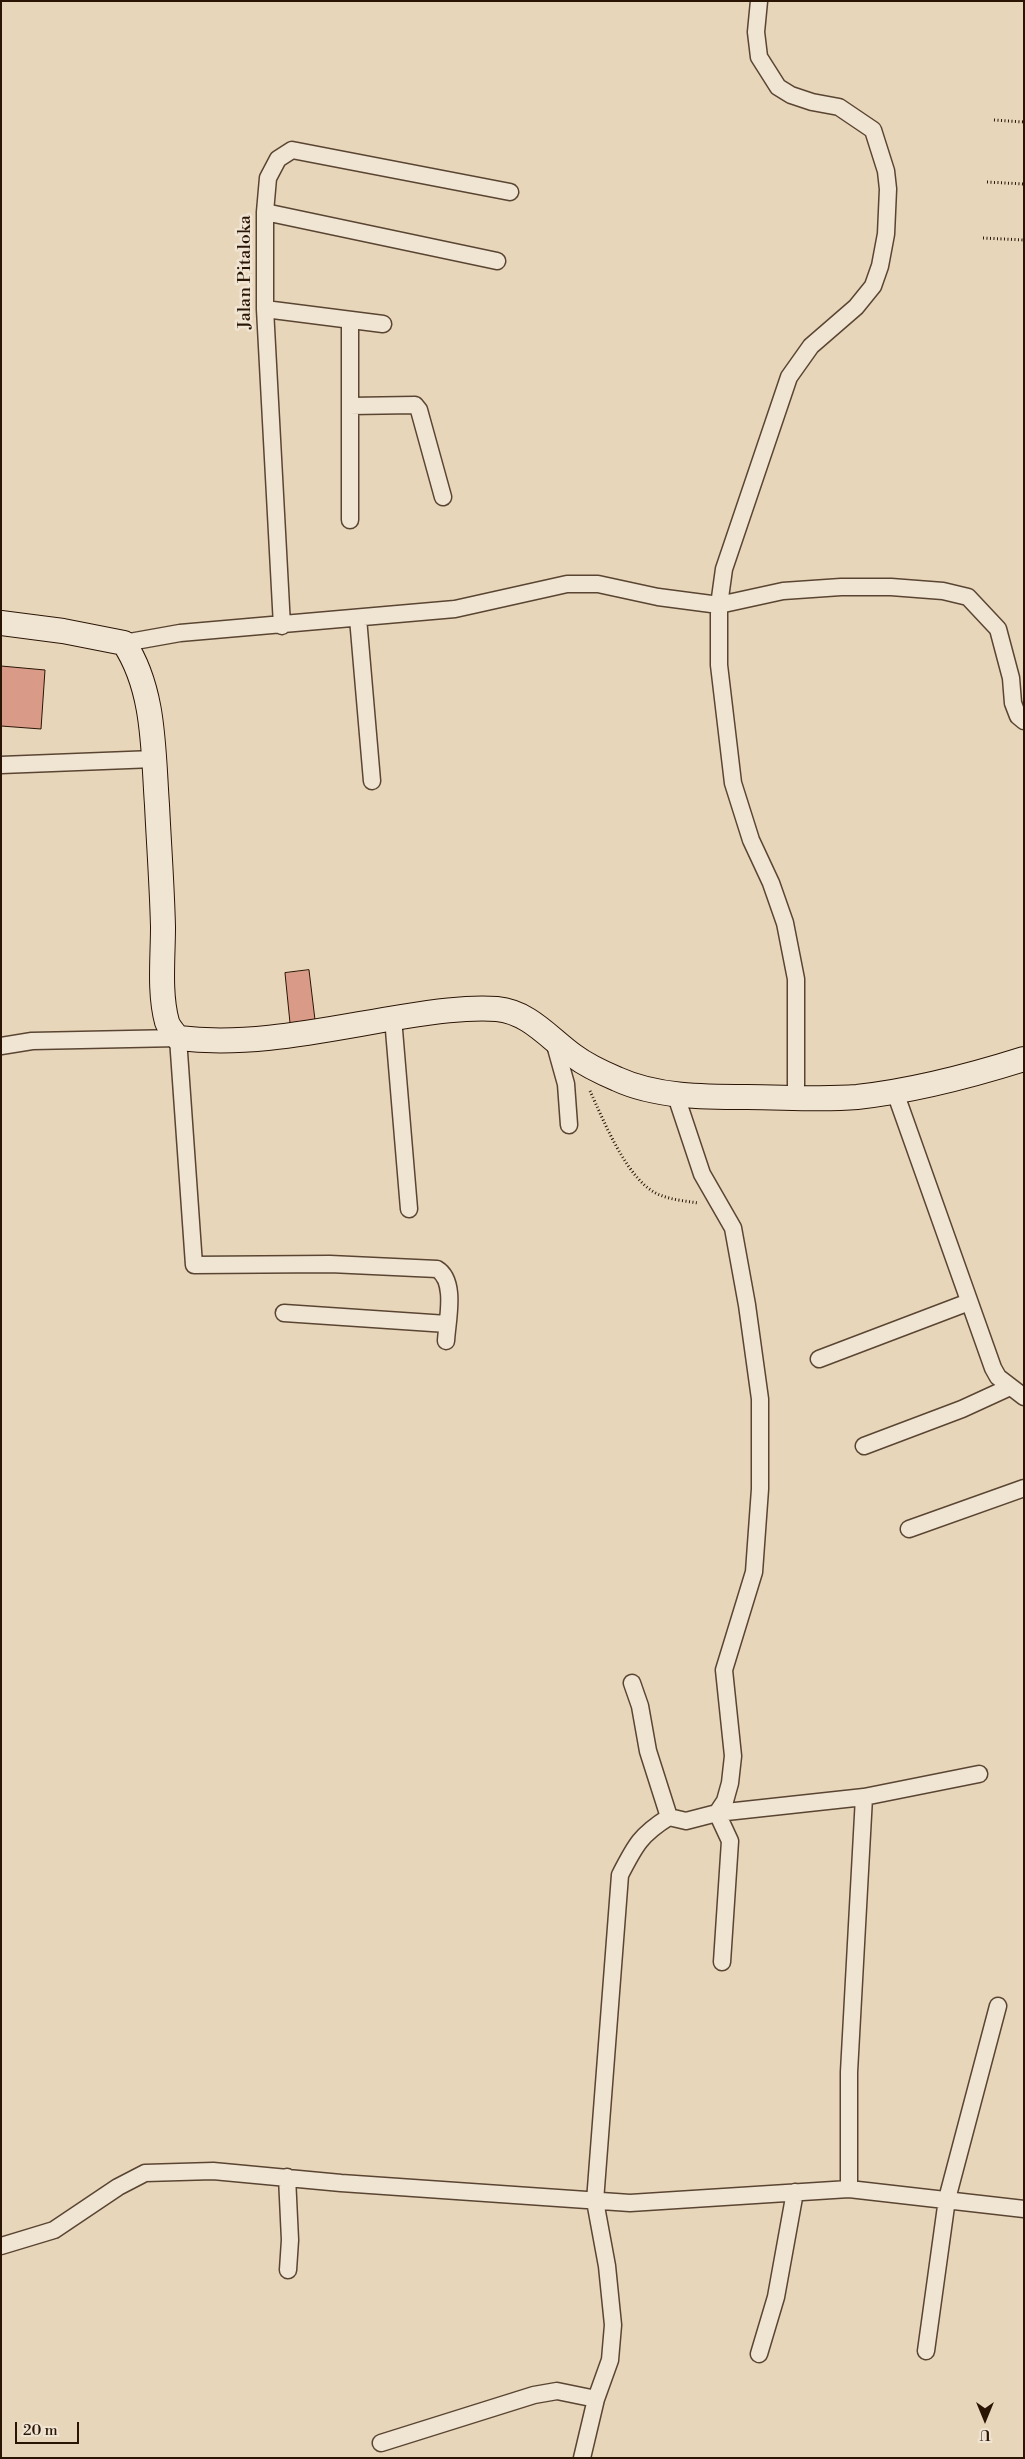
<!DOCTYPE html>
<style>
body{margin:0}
#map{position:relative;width:1025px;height:2459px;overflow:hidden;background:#e8d6bb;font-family:"Libre Bodoni",serif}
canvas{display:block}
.frame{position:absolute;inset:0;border:2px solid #2a1505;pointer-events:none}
.north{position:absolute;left:960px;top:2394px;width:50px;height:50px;-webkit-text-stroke:4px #f0e4d3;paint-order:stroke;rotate:180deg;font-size:14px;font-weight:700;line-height:20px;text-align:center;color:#2a1505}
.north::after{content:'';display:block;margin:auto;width:18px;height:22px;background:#2a1505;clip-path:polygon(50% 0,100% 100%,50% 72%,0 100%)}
.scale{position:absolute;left:15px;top:2422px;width:64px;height:22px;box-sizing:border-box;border:2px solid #2a1505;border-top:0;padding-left:6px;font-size:15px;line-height:18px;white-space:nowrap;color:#2a1505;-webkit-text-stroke:4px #f0e4d3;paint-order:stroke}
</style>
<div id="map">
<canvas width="1025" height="2459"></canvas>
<div class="frame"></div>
<div class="north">U</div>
<div class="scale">20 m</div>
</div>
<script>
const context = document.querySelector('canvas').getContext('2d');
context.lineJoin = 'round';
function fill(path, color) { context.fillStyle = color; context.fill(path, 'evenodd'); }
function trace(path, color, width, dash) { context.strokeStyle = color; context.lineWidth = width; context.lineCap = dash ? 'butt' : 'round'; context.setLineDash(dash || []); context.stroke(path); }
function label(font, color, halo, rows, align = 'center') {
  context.font = font + ' "Libre Bodoni",serif'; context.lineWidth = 5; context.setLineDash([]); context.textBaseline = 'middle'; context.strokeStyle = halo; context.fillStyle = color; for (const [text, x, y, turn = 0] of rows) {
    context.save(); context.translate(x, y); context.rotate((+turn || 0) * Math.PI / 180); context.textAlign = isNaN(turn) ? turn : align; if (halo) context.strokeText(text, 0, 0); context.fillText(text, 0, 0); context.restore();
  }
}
const building = new Path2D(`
 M 1,666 L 45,670 L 41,729 L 1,726 Z
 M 309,970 L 315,1020 L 290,1023 L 285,973 Z`);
fill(building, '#d99b88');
trace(building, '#2a1505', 1);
const street = new Path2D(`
 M 759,1 L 756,32 L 759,57 L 778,87 L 791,95 L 812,102 L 839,107 L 873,130 L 886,171 L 888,189 L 886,234 L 880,266 L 873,286 L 856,307 L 811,346 L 789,377 L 724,569 L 719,605 L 783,591 L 841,587 L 891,587 L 943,591 L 968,597 L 998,629 L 1011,678 L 1013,703 L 1018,716 L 1024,721
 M 265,212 L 497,261
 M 265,309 L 383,324
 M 350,406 L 415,405 L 419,410 L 443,497
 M 350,520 L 350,321
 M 358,618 L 372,781
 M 282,626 L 265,309 L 265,212 L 268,178 L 278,159 L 292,150 L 510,192
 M 124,643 L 180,633 L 455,609 L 567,584 L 598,584 L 658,597 L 719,605 L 719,665 L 733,783 L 751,840 L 771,883 L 785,923 L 796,979 L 796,1097
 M 1,765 L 154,759
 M 393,1018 L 409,1209
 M 554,1041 L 566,1084 L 569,1125
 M 1,1046 L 32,1041 L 178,1038 L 194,1265 L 330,1264 L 437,1269 C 457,1281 447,1321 446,1341
 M 895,1092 L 993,1368 L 998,1377 L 1024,1397
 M 284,1313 L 447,1324
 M 819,1359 L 969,1302
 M 864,1446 L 962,1409 L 1010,1387
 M 909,1529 L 1024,1488
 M 632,1683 L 640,1706 L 648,1751 L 669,1817
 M 722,1962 L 730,1841 L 717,1813 L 864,1797 L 979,1774
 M 287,2177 L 290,2240 L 288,2270
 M 849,2189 L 849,2072 L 864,1797
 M 1,2246 L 54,2230 L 118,2187 L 145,2173 L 213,2171 L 341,2183 L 630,2203 L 849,2189 L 1024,2209
 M 926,2351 L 947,2199 L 998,2006
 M 759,2354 L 776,2297 L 795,2192
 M 381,2443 L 534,2395 L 557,2391 L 596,2399 L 610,2360 L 613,2325 L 607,2266 L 595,2201 L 620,1875 C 635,1846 640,1835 669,1817 L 686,1821 L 717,1813 L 725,1801 L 730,1783 L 733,1756 L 724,1670 L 754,1572 L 760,1489 L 760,1399 L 747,1305 L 733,1228 L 702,1174 L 675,1093
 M 582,2458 L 596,2399`);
const secondary = new Path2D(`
 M 1,623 L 63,631 L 124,643 C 155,690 153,750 157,805 C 159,846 162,886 163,927 C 163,957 159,993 167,1022 C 169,1028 174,1033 178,1038 C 253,1047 327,1029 401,1017 C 432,1012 465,1007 497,1009 C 529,1012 549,1038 574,1056 C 586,1065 603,1073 617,1079 C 656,1097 704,1097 747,1097 C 783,1097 821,1100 857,1097 C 913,1091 970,1076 1024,1059`);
trace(street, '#5a4532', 19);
trace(secondary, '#2a1505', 26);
trace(new Path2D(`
 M 994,120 L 1024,122
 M 987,182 L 1024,184
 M 983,238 L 1024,240
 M 590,1091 C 604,1121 628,1183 660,1195 C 672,1200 686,1201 698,1203`), '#2a1505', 3, [1, 2.5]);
trace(street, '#f0e4d3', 16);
trace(secondary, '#f0e4d3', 24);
label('18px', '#2a1505', '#f0e4d3', [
 ["Jalan Pitaloka",246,272,-90]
]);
</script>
